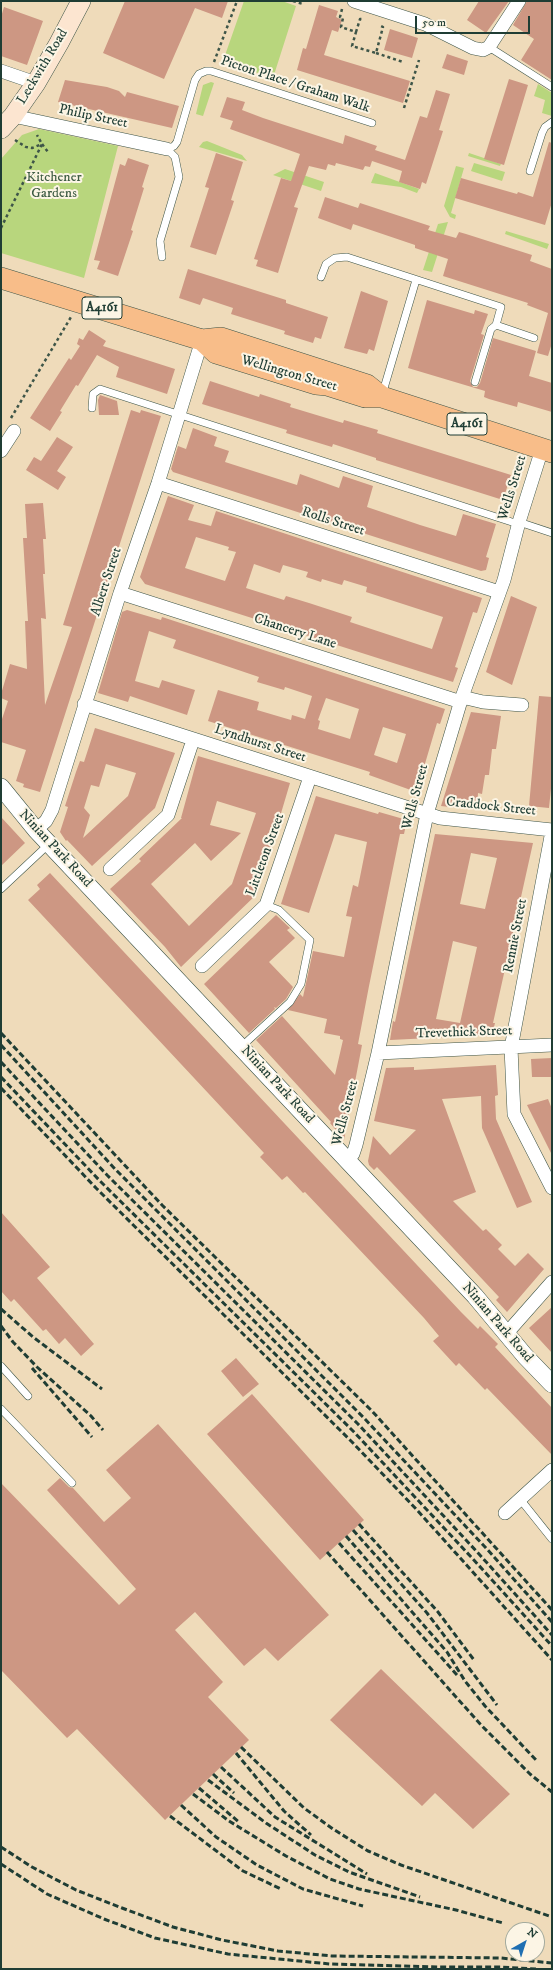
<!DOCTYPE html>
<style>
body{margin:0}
#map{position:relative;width:553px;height:1970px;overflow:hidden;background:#efdbba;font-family:"IM FELL DW Pica",serif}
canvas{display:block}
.frame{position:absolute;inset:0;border:2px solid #1f3d34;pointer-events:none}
.north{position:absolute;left:505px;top:1922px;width:40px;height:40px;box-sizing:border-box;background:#fcf5e5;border:1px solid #a4ab9e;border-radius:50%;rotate:39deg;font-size:11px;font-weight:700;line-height:16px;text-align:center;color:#1f3d34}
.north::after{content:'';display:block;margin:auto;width:14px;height:18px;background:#1f6fb2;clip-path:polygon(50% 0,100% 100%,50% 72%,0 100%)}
.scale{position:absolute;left:415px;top:16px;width:115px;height:18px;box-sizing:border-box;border:2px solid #1f3d34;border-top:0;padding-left:5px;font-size:12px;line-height:14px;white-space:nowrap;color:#1f3d34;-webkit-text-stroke:3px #fcf5e5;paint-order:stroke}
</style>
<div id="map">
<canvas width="553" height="1970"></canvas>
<div class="frame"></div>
<div class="north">N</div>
<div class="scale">50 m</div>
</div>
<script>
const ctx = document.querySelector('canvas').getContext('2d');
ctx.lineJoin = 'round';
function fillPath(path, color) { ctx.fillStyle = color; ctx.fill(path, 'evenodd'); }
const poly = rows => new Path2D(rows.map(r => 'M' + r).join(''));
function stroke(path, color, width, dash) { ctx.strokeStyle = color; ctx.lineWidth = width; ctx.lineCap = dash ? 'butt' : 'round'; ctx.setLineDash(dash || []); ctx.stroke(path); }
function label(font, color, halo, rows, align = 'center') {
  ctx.font = font + ' "IM FELL DW Pica",serif'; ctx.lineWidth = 4; ctx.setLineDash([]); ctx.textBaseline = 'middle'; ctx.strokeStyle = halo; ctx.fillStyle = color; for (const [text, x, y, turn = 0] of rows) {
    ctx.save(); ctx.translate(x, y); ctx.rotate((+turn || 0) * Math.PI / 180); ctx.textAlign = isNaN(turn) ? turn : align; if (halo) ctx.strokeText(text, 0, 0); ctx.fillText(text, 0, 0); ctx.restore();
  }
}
const green = poly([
 [244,1,282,1,296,6,273,78,223,61],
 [211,82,214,83,203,116,196,114,203,85],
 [538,84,552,93,552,116,542,113,545,100,534,96],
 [39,129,118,146,84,278,1,253,1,159,22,135],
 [207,141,242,155,247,161,199,147,203,142],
 [469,153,484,158,501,164,500,166,468,156],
 [474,163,505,172,502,181,471,171],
 [456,166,464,168,451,213,456,215,455,219,450,217,444,206],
 [285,169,324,182,321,191,273,175],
 [375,173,419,189,417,193,401,187,371,183],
 [448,222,432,272,423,270,438,224],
 [506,231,549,244,547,249,505,234]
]);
const building = poly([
 [125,1,228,1,222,18,195,8,164,79,103,53],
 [479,1,509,1,486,33,467,20],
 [527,1,552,1,552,80,521,60,534,39,513,25],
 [319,5,338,11,336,17,342,20,338,32,332,30,324,55,410,81,403,103,297,70,303,48,306,49],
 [4,7,43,21,27,65,1,56,1,17],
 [390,29,418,38,412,58,384,50],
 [447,54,468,61,464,75,442,68],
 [509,79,528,85,504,165,484,159],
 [65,80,107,87,119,91,125,97,127,92,179,106,172,128,58,102],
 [436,90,450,94,439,130,443,131,426,184,422,182,420,189,399,182,402,171,372,161,370,167,365,166,363,170,336,163,335,166,328,164,326,170,309,166,294,207,298,208,278,273,256,266,258,260,254,259,281,178,291,181,300,154,230,129,233,121,220,117,227,97,245,102,242,110,263,118,343,144,345,135,377,146,375,150,405,160,420,116,427,118],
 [549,142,552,143,552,202,545,225,455,198,461,178,517,194,518,192,533,197],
 [216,153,243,162,231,200,234,201,216,255,190,247,209,188,205,187],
 [128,158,149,165,142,187,144,188,131,230,133,231,118,276,97,269,100,261,94,260,120,164,125,166],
 [325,197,358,208,360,203,430,226,428,230,456,238,459,232,466,234,532,255,530,261,552,269,552,343,548,356,537,353,548,313,527,305,528,303,443,276,448,259,415,248,415,245,353,224,351,230,318,218],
 [188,269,286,300,286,303,328,317,321,339,315,337,313,343,284,334,285,331,231,314,233,308,203,298,200,305,179,298],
 [361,291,388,301,374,351,369,349,367,354,344,348],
 [427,300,474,314,475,310,488,314,481,334,484,335,470,381,473,387,477,387,480,383,493,338,536,351,529,376,552,383,552,412,518,402,517,407,489,399,484,397,485,391,408,368],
 [89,330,106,341,103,346,175,369,167,394,116,377,119,367,97,355,78,386,76,385,60,411,62,412,50,431,30,418,69,358,71,360,80,346,77,344,79,338,83,340],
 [210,381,259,397,260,394,291,404,290,407,343,423,344,420,378,430,377,433,511,475,503,500,376,460,376,458,333,444,332,447,286,433,287,430,202,404],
 [100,395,117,401,119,415,99,415,98,400],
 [131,410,140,413,141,410,161,416,40,792,23,787,24,784,16,781,26,750,1,742,1,722,8,701,1,698,1,694,10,664,27,669,25,621,28,621,23,538,27,538,25,504,43,503,46,539,43,539,45,574,43,574,46,619,41,618,45,705,72,627,63,625],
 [193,428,217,437,214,446,229,451,225,462,297,485,300,474,339,488,343,476,373,486,367,507,420,525,456,536,463,514,496,524,486,557,489,558,486,570,481,571,173,472,171,469,178,446,186,449],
 [57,437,73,447,57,471,66,477,58,490,26,470,34,457,41,461],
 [168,496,194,505,188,520,211,526,216,511,482,598,477,613,473,612,455,667,458,668,453,682,145,584,140,577],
 [196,537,229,547,228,550,236,552,225,581,185,568],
 [254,564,280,573,283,565,308,572,306,577,321,582,322,579,342,585,344,580,367,587,366,592,443,617,432,649,350,622,352,617,309,603,286,596,284,600,246,588],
 [511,596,537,607,512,685,486,672],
 [127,610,161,620,162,617,445,709,440,724,437,723,424,767,427,768,419,793,369,775,370,772,208,721,218,690,259,702,257,710,291,720,292,715,305,719,312,696,285,687,284,690,257,682,259,677,173,648,176,640,149,631,135,681,159,688,162,680,195,690,187,715,130,696,128,702,98,693,122,612],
 [326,698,359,709,350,739,318,729,320,721,318,720],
 [383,727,406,734,397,763,374,755],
 [539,696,552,697,552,779,549,808,529,806],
 [471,712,501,716,496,749,492,749,489,775,485,775,482,794,478,793,477,810,441,806],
 [95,728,175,753,155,808,92,866,67,840,66,841,60,832,68,807,65,806,76,772,80,761,84,762],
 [106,764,136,773,128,796,83,838,90,815,84,808,91,785,99,787],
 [198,756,290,783,257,894,181,967,165,947,110,889,141,861,139,859,182,818,181,818],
 [217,801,256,813,232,884,189,926,151,884,195,843,211,861,241,833,210,825],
 [316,796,378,814,379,812,407,820,404,834,400,834,369,986,358,1044,362,1045,344,1140,330,1123,331,1122,256,1040,282,1016,335,1075,343,1040,340,1039,340,1036,324,1033,327,1019,288,1010,300,994,303,997,313,951,344,957,352,917,346,916,353,885,358,887,367,842,335,834,309,913,281,904],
 [1,817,25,843,1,866],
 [435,834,533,843,493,1023,495,1023,492,1035,390,1040,393,1021,395,1022],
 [471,853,497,858,485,909,460,904],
 [453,941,477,947,460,1023,436,1019],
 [50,873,461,1312,478,1329,480,1326,498,1344,495,1347,552,1408,552,1455,487,1388,485,1390,459,1363,456,1366,433,1341,439,1336,424,1318,305,1192,303,1193,287,1176,282,1180,260,1157,264,1153,28,900,40,889,37,885],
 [276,915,290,928,287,930,295,938,269,962,293,987,286,999,276,1008,274,1007,275,1009,249,1033,204,984],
 [552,1058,552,1077,532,1077,531,1059],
 [496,1065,498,1095,495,1096,496,1119,532,1202,517,1208,482,1128,481,1096,442,1099,476,1192,453,1201,483,1231,486,1229,502,1245,498,1249,515,1266,528,1253,544,1269,507,1312,496,1300,499,1297,377,1167,374,1170,369,1165,368,1161,373,1136,390,1155,416,1130,374,1121,386,1068,414,1067,414,1070],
 [548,1099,552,1109,552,1155,527,1105],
 [1,1212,50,1267,37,1278,94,1344,81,1356,65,1338,59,1344,46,1329,43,1331,14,1299,11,1302,1,1291],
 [552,1307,552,1353,529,1328],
 [236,1358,259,1384,243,1397,221,1371],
 [252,1394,364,1520,320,1560,207,1434],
 [158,1424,329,1615,278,1661,265,1648,244,1666,195,1612,175,1630,223,1682,208,1697,249,1740,165,1820,77,1729,67,1738,1,1670,1,1483,119,1605,136,1589,47,1490,60,1478,69,1487,73,1488,104,1522,131,1498,106,1470],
 [381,1669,510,1794,473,1829,435,1793,422,1806,330,1720]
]);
const path = poly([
 [293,1,303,4],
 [342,9,340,17,343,18,341,27,356,32,352,46,376,53,383,27,381,26],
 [356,32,360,19,362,19],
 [376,53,403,62],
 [214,62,237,1],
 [404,108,419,60],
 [15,140,26,147,32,148,42,144,48,152],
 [1,228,42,144,37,135],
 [11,418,71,317]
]);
const service = poly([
 [489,47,552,87],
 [530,171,542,133,545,127,552,122],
 [162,257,160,241,179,177,175,157,167,149,174,146,177,142,195,80,199,74,206,71,211,71,372,123],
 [321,277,326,264,335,258,347,257,501,307,496,325],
 [475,382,491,329,496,325,534,338],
 [382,395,416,280],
 [92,408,93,394,100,389,518,524],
 [519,522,552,533],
 [1,889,49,844],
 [241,1047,290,1002,301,984,310,940,279,910,266,905],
 [1,1366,28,1396],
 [1,1409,72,1483],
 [520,1499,552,1539]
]);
const minor = poly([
 [354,1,425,24,473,48,483,50,489,47,519,1],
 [1,71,36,83],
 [13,116,167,149],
 [1,451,14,431],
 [158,483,499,592],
 [120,593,461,702],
 [462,697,483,702,522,705],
 [84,704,440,818,552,830],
 [36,830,46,821,52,810,120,593,158,483,202,340],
 [552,831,511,1048,514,1114,552,1188],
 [110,869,168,815,193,740],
 [202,966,266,905,310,777],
 [378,1053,552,1045],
 [347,1160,353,1154,356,1145,378,1053,427,814,462,697,504,580,519,522,542,449],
 [507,1333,552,1282],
 [505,1513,552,1470]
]);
const tertiary = poly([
 [1,787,36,830,475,1296,525,1356,552,1384]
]);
const secondary = poly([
 [1,129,13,116,36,83,59,43,81,1]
]);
const primary = poly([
 [1,278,202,340,221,338,367,385,382,397],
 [202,340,216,353,316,384,327,385,365,397,382,397,552,452]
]);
const rail = poly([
 [1,1033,162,1205,372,1411,552,1610],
 [1,1045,115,1169,364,1418,486,1548,552,1622],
 [1,1062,107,1175,358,1424,479,1554,552,1635],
 [1,1077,100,1181,354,1432,473,1559,552,1646],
 [1,1088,96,1188,352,1442,417,1510,552,1660],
 [1,1309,33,1337,102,1389],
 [1,1326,13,1342,37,1367,91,1416,103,1430],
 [32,1368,92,1437],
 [359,1524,438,1612,474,1660],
 [353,1530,427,1613,497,1705],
 [346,1536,447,1652,465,1681,485,1706,536,1760],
 [339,1543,457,1675],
 [327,1552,481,1725,530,1774,552,1792],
 [241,1747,304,1808,333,1829,368,1851,401,1865,552,1917],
 [236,1753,284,1811,311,1835],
 [221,1767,275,1817,367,1874],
 [213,1774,234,1793],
 [208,1780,266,1823,315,1855,349,1872,420,1897],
 [199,1788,240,1823],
 [193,1794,229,1821,286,1856,330,1879,359,1889,456,1910,503,1923],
 [181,1805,216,1837,257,1865,303,1889,363,1906],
 [170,1816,243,1871,281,1889],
 [1,1847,32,1867,76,1890,122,1908,173,1927,222,1940,278,1951,332,1956,501,1958,552,1963],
 [1,1864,47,1894,104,1919,155,1938,228,1954,330,1964,438,1967,501,1967,536,1969]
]);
const shields = [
 [102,308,40],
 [467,424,40]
];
const shieldNames = [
 ["A4161",102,308],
 ["A4161",467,424]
];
const streetNames = [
 ["Leckwith Road",43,67,-59],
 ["Picton Place / Graham Walk",295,85,18],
 ["Philip Street",93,117,12],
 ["Wellington Street",289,374,16],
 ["Wells Street",513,488,-73],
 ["Rolls Street",333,522,18],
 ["Albert Street",107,582,-72],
 ["Chancery Lane",295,632,18],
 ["Lyndhurst Street",260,744,18],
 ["Wells Street",416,797,-75],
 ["Craddock Street",491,807,6],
 ["Ninian Park Road",55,849,47],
 ["Littleton Street",266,855,-70],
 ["Rennie Street",516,936,-79],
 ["Trevethick Street",464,1033,-2],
 ["Ninian Park Road",277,1085,47],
 ["Wells Street",346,1113,-75],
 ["Ninian Park Road",497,1323,49]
];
const parkNames = [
 ["Kitchener",54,178],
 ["Gardens",54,194]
];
fillPath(green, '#b8d67d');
fillPath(building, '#cd9783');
stroke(service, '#3e5548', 8);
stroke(minor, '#3e5548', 14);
stroke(tertiary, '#3e5548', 18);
stroke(secondary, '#3e5548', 20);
stroke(primary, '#3e5548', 22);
stroke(path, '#3e5548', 2.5, [3, 3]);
stroke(service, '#fff', 7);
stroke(minor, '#fff', 13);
stroke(tertiary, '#fff', 17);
stroke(secondary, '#fce5d0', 19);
stroke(primary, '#f8bd89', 21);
stroke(rail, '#1f3d34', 3, [6, 3]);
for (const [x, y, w] of shields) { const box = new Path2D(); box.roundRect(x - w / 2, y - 11, w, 22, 3); ctx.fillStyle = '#fcf5e5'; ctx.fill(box); stroke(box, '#1f3d34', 1); }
label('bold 13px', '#1f3d34', null, shieldNames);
label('14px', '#1f3d34', '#fcf5e5', streetNames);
label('14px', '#3e5c43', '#fcf5e5', parkNames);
</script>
